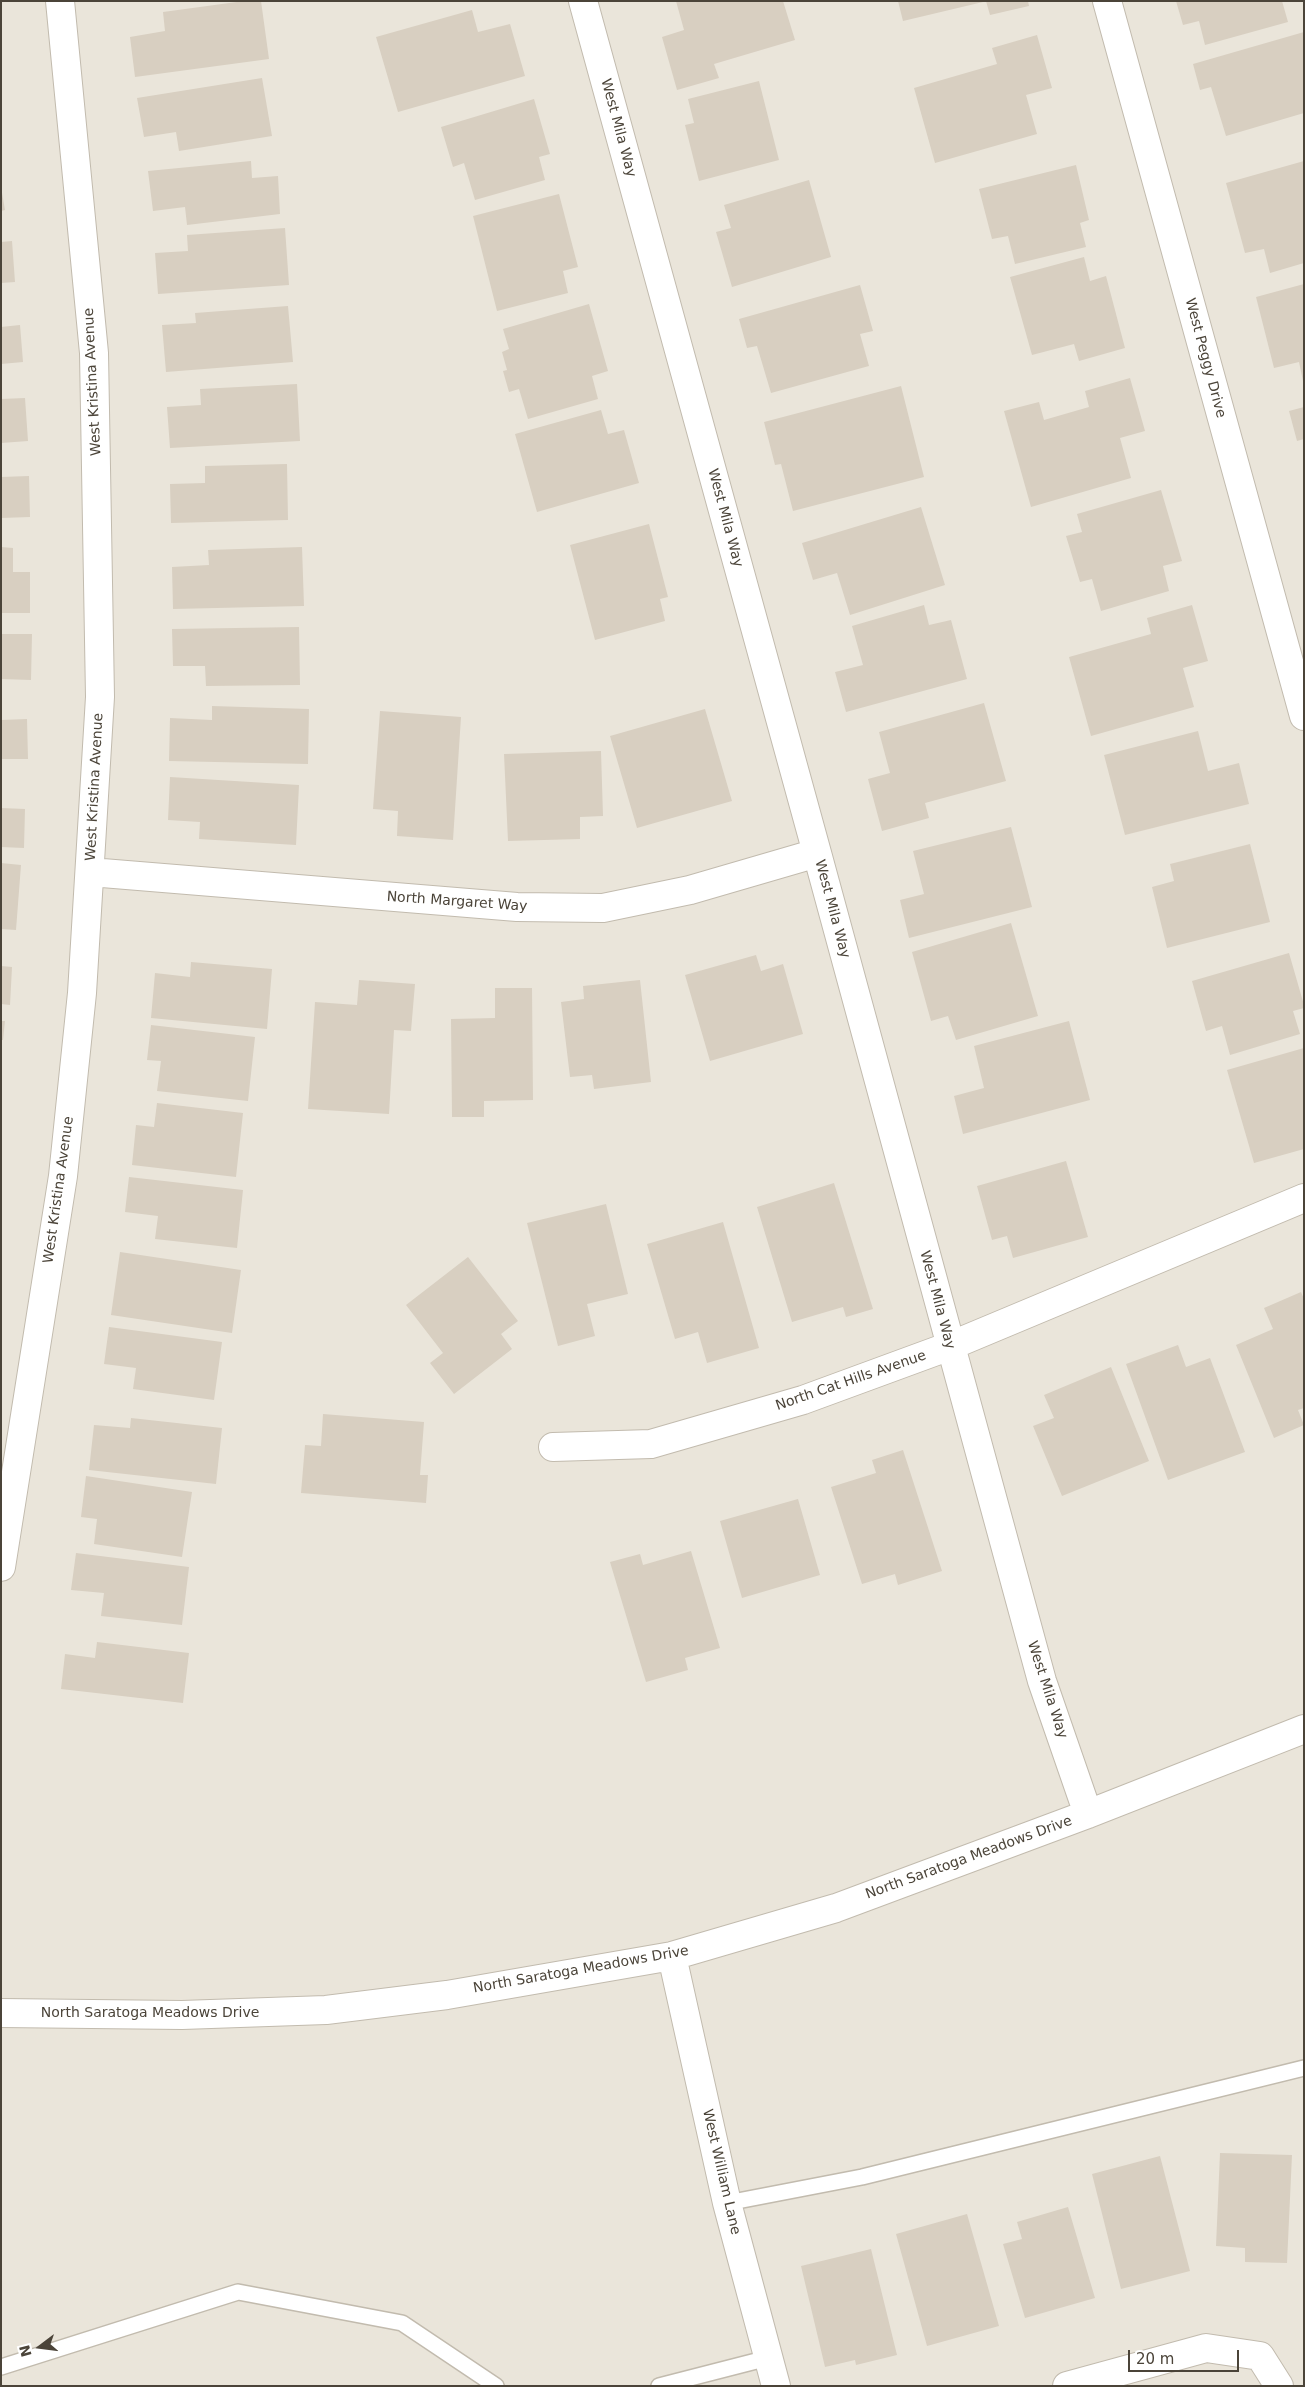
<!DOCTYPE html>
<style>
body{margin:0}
#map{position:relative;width:1305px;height:2387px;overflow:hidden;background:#f6f3ec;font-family:"DejaVu Sans",sans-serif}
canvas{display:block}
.frame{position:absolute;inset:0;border:2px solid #4b4439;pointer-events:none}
.north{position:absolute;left:15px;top:2322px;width:50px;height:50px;-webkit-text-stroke:4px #fff;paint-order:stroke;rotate:255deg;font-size:14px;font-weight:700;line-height:20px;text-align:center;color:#4b4439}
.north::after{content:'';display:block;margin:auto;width:18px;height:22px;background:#4b4439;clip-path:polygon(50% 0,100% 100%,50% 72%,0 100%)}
.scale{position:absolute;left:1128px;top:2350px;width:111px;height:22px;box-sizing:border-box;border:2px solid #4b4439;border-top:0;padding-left:6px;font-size:15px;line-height:18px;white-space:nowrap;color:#4b4439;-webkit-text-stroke:4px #fff;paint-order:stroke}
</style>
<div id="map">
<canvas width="1305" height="2387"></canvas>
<div class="frame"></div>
<div class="north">N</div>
<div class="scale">20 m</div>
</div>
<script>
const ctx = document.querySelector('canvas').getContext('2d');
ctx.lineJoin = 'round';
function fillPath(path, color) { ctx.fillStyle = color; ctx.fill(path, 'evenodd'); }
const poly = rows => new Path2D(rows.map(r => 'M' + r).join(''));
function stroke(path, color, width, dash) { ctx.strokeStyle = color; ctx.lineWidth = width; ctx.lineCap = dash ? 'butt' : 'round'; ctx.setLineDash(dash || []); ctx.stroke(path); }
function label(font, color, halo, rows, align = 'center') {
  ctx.font = font + ' "DejaVu Sans",sans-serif'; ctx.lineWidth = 4.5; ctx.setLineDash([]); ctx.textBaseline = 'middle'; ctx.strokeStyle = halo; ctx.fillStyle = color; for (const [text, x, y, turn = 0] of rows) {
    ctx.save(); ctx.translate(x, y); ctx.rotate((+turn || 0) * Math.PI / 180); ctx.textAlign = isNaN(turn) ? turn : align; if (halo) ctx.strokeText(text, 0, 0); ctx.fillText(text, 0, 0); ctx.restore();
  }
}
const residential = poly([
 [1,1,1304,1,1304,2386,1,2386]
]);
const building = poly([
 [244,1,261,1,269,59,135,77,130,37,165,31,163,12],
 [676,1,783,1,795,40,714,64,719,78,677,90,662,37,684,30],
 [898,1,983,1,983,2,903,21],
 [986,1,1028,1,1029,6,990,15],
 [1176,1,1282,1,1288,22,1205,45,1199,21,1183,25],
 [472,10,478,32,510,24,525,76,398,112,376,37],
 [1304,32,1304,113,1226,136,1211,87,1200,90,1193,64],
 [1037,35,1052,88,1026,95,1037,134,935,163,914,88,997,64,992,48],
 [262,78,272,136,179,151,176,132,144,137,137,98],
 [759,81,779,160,699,181,685,125,694,123,688,99],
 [534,99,550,154,539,157,545,180,475,200,464,163,453,167,441,127],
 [251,161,252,178,278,176,280,214,187,225,185,207,153,211,148,171],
 [1304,161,1304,263,1270,273,1264,249,1245,253,1226,183],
 [1076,165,1089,220,1080,223,1086,247,1015,264,1008,236,992,239,979,189],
 [809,180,831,257,732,287,716,232,731,228,724,205],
 [1,187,5,210,1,211],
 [559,194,578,267,563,271,568,293,497,311,473,216],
 [285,228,289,285,158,294,155,253,188,251,187,235],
 [12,241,15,282,1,283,1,242],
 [1084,257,1090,281,1106,276,1125,348,1079,361,1074,344,1032,355,1010,277],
 [1304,284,1304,381,1303,381,1299,362,1274,368,1256,297],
 [860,285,873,331,860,334,869,366,771,393,757,346,747,348,739,319],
 [589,304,608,371,592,376,598,399,528,419,519,389,509,392,503,371,507,370,502,352,509,349,503,329],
 [288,306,293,362,166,372,162,325,196,323,195,313],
 [20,325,23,362,1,364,1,327],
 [1130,378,1145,431,1120,438,1131,478,1031,507,1004,411,1039,402,1044,420,1089,407,1085,391],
 [297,384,300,441,170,448,167,407,201,405,200,389],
 [901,386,924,477,793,511,781,464,775,465,764,422],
 [25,398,28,441,1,443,1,399],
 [1304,407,1304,439,1297,441,1289,411],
 [601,410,608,434,624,430,639,483,537,512,515,434],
 [287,464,288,520,171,523,170,484,205,483,205,466],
 [29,476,30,517,1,518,1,477],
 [1161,490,1182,561,1163,566,1169,591,1101,611,1092,579,1080,582,1066,536,1082,532,1077,514],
 [921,507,945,585,850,615,837,573,813,580,802,543],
 [649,524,668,597,660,599,665,621,595,640,570,545],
 [1,547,13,548,13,572,30,572,30,613,1,613],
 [302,547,304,606,173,609,172,567,209,565,208,550],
 [924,605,929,625,951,620,967,679,846,712,835,672,863,665,852,626],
 [1192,605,1208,661,1183,668,1194,707,1091,736,1069,657,1151,634,1147,618],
 [299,627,300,685,206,686,205,666,173,666,172,629],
 [1,634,32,634,31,680,1,679],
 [984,703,1006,781,925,803,929,818,882,831,868,779,890,773,879,732],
 [212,706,309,709,308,764,169,761,170,718,212,720],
 [705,709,732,801,637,828,610,736],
 [380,711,461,717,453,840,397,836,398,811,373,809],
 [27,719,28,759,1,759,1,720],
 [1198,731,1208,771,1239,763,1249,804,1125,835,1104,755],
 [601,751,603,816,580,817,580,839,508,841,504,754],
 [170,777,299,785,296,845,199,839,200,822,168,820],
 [1,808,25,809,24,848,1,847],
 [1011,827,1032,907,909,938,900,900,924,894,913,851],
 [1250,844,1270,922,1167,948,1152,887,1174,881,1170,864],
 [1,863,21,865,16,930,1,929],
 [1011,923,1038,1016,956,1040,948,1016,931,1021,912,952],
 [1289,953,1304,1005,1304,1008,1293,1011,1300,1034,1230,1055,1222,1026,1206,1031,1192,981],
 [756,955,761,971,783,964,803,1034,710,1061,685,975],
 [191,962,272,969,267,1029,151,1018,155,973,190,977],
 [1,966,12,967,10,1005,1,1004],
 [359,980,415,984,411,1031,394,1030,389,1114,308,1109,315,1002,357,1005],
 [640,980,651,1082,594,1089,592,1075,570,1077,561,1002,584,999,583,986],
 [495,988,532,988,533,1100,484,1101,484,1117,452,1117,451,1019,495,1018],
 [1,1021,5,1021,3,1040,1,1040],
 [1069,1021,1090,1100,963,1134,954,1096,984,1088,974,1046],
 [151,1025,255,1037,248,1101,157,1091,161,1061,147,1060],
 [1304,1048,1304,1149,1254,1163,1227,1070],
 [157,1103,243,1113,236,1177,132,1165,136,1125,154,1127],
 [1066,1161,1088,1237,1013,1258,1007,1236,992,1240,977,1186],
 [129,1177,243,1190,237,1248,155,1239,158,1216,125,1212],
 [834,1183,873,1309,846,1317,843,1307,792,1322,757,1207],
 [606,1204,628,1294,587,1304,595,1336,558,1346,527,1223],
 [723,1222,759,1348,707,1363,698,1332,675,1339,647,1244],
 [120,1252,241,1270,232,1333,111,1315],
 [468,1257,518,1321,501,1334,512,1349,454,1394,430,1363,443,1353,406,1305],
 [1301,1292,1304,1299,1304,1408,1298,1410,1304,1425,1274,1438,1236,1345,1273,1329,1264,1308],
 [109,1327,222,1342,214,1400,133,1389,136,1368,104,1364],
 [1178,1345,1186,1367,1210,1358,1245,1452,1168,1480,1126,1364],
 [1111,1367,1149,1461,1062,1496,1033,1426,1054,1418,1044,1395],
 [323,1414,424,1422,420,1475,428,1475,426,1503,301,1493,305,1445,321,1446],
 [131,1418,222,1428,216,1484,89,1470,94,1425,130,1428],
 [903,1450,942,1571,898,1585,895,1574,862,1584,831,1487,876,1473,872,1460],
 [86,1476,192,1492,182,1557,94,1544,97,1519,81,1517],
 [798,1499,820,1575,742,1598,720,1521],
 [691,1551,720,1648,685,1658,688,1670,646,1682,610,1562,640,1554,643,1565],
 [76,1553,189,1567,182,1625,101,1616,104,1593,71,1590],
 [97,1642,189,1653,183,1703,61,1689,65,1654,95,1658],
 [1220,2153,1292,2155,1287,2263,1245,2262,1245,2248,1216,2246],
 [1160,2156,1190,2271,1121,2289,1092,2174],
 [1068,2207,1095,2298,1025,2318,1003,2244,1022,2239,1017,2222],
 [967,2214,999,2326,927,2346,896,2234],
 [871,2249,897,2355,856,2365,855,2360,825,2367,801,2266]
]);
const service = poly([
 [727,2203,862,2177,1304,2068],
 [1,2367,238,2292,402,2323,496,2386],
 [659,2386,768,2358]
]);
const minor = poly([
 [583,1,817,853,1042,1681,1088,1814],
 [1107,1,1304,716],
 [90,872,517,907,603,908,690,890,817,853],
 [553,1447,651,1444,803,1400,950,1346,1304,1198],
 [1,1567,63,1176,82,993,100,697,94,353,60,1],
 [672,1956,727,2203,776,2386],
 [1,2013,182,2015,326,2010,447,1995,672,1956,836,1908,1088,1814,1304,1729],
 [1067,2386,1206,2348,1260,2356,1279,2386]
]);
const streetNames = [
 ["West Mila Way",618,128,75],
 ["West Peggy Drive",1205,358,75],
 ["West Kristina Avenue",93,382,-93],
 ["West Mila Way",725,518,75],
 ["West Kristina Avenue",95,787,-87],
 ["North Margaret Way",457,902,4],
 ["West Mila Way",832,909,75],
 ["West Kristina Avenue",59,1190,-82],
 ["West Mila Way",937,1300,75],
 ["North Cat Hills Avenue",851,1381,-19],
 ["West Mila Way",1047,1690,72],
 ["North Saratoga Meadows Drive",969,1858,-20],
 ["North Saratoga Meadows Drive",581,1970,-10],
 ["North Saratoga Meadows Drive",150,2013],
 ["West William Lane",721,2172,77]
];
fillPath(residential, '#eae5da');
fillPath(building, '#d8cfc1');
stroke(service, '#c2bbae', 18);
stroke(minor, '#c2bbae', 30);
stroke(service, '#fff', 15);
stroke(minor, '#fff', 28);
label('14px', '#4b4439', '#fff', streetNames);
</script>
